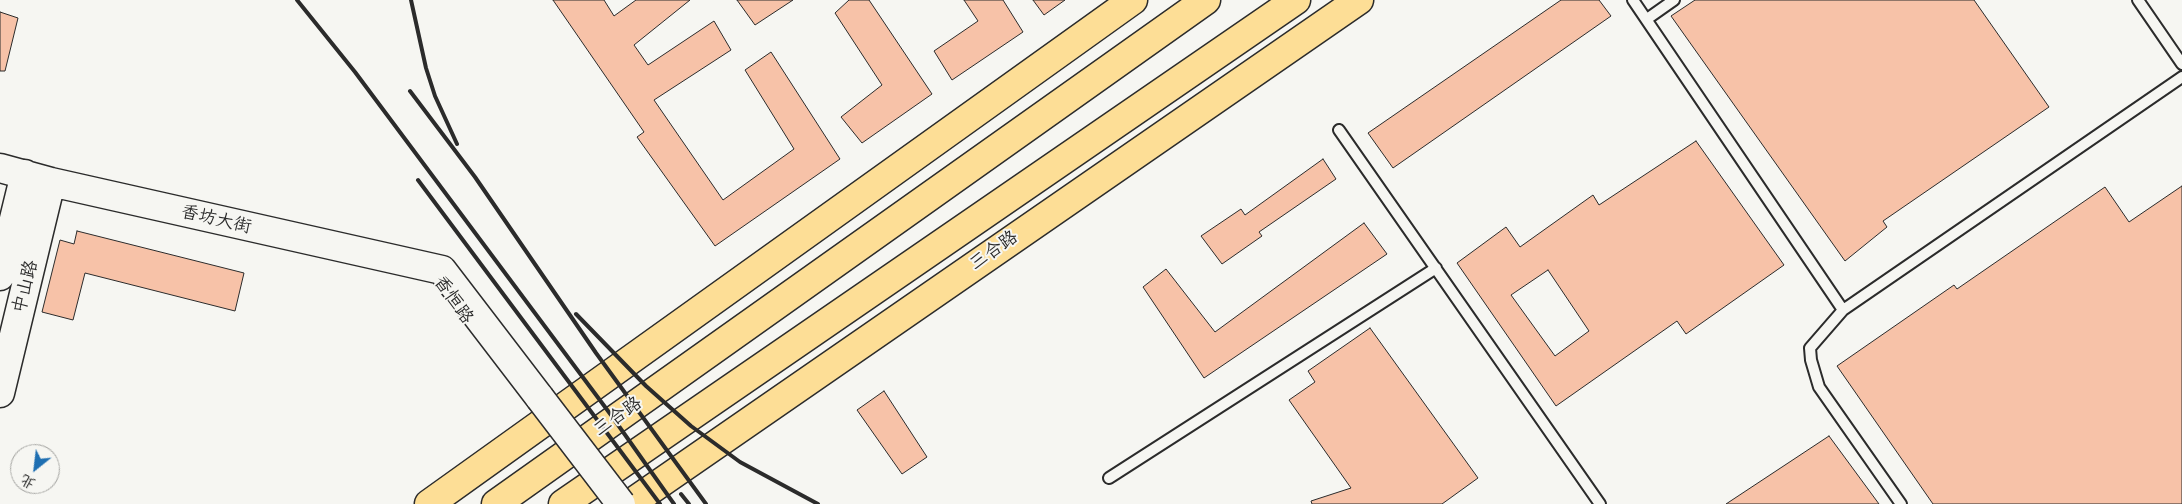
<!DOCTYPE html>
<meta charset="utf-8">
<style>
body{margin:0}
#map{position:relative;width:2182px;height:504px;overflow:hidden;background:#f6f6f2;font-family:Pangolin,"LXGW WenKai TC",sans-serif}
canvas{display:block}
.north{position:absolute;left:10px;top:444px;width:50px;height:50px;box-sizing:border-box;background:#f6f6f2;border:1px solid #a5a5a2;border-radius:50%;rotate:209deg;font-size:14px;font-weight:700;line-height:20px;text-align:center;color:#2b2b2b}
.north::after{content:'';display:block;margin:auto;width:18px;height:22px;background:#1f6fb2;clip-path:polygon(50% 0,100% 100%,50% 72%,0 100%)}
</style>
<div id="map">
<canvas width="2182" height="504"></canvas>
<div class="north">北</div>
</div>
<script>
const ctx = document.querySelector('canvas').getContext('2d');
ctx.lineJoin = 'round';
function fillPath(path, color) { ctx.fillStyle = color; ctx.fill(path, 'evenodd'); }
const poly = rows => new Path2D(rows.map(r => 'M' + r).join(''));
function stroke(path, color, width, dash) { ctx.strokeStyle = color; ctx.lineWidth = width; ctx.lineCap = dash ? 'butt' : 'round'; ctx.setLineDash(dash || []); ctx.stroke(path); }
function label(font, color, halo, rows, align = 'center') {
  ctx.font = font + ' Pangolin,"LXGW WenKai TC",sans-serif'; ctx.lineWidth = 4; ctx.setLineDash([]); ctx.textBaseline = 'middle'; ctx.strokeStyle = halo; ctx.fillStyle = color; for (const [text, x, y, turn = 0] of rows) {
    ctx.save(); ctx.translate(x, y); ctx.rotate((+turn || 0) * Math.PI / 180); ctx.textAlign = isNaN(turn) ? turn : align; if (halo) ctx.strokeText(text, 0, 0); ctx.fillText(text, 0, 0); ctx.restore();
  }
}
const building = poly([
 [553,0,604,0,614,16,636,0,690,0,634,45,648,65,714,21,731,50,654,100,723,200,794,149,745,70,771,52,840,159,715,246,637,137,644,132,553,0],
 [737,0,793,0,755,25,737,0],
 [849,0,869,0,932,94,862,143,841,117,882,85,835,13,849,0],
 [964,0,1003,0,1023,32,952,80,934,51,978,21,964,0],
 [1033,0,1065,0,1044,15,1033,0],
 [1561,0,1599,0,1611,16,1393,168,1368,133,1561,0],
 [1695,0,1974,0,2049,107,1883,221,1887,227,1845,261,1671,16,1695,0],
 [0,12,18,18,5,71,0,71,0,12],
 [1696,141,1784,265,1686,334,1677,321,1556,406,1457,263,1506,227,1520,247,1593,195,1599,205,1696,141],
 [1548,270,1589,331,1555,356,1511,295,1548,270],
 [1323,159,1336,179,1259,232,1262,236,1222,264,1201,236,1241,209,1245,215,1323,159],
 [2182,186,2182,504,1933,504,1837,366,1954,285,1957,289,2105,187,2129,222,2182,186],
 [1364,223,1387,254,1204,378,1143,287,1166,269,1215,332,1364,223],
 [77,231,244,273,235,311,85,273,73,320,42,312,60,240,74,244,77,231],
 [1370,328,1478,478,1442,504,1312,504,1311,501,1351,488,1289,400,1315,382,1308,371,1370,328],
 [884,391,927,457,902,474,857,410,884,391],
 [1829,436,1879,504,1726,504,1829,436]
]);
const service = poly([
 [1633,0,1843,310],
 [2138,0,2182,64],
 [1647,19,1674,0],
 [1339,130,1600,504],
 [1109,478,1436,268],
 [1901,504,1819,387,1811,360,1810,348,1843,310,2182,77]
]);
const secondary = poly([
 [0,168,51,182,442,270,540,398],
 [0,276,25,174],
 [0,393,51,182]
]);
const trunk = poly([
 [429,504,1133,0],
 [496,504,1206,0],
 [563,504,1296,0],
 [630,504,1359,0]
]);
const rail = poly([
 [297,0,355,72,611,415,674,504],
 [411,0,426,68,435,96,457,144],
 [410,91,475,177,596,353,706,504],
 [418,180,660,504],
 [576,314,646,386,691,426,740,462,818,504],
 [681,494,689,504]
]);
const secondaryBridge = poly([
 [540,398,621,504]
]);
const streetNames = [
 ["香坊大街",216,220,13],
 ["三合路",994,251,-35],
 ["中山路",26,287,-76],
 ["香恒路",453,300,55],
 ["三合路",618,417,-35]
];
fillPath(building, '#f7c2a8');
stroke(building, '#2b2b2b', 1);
stroke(service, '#2b2b2b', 14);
stroke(secondary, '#2b2b2b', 31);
stroke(trunk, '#2b2b2b', 31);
stroke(service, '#f6f6f2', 10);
stroke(secondary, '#f6f6f2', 28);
stroke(trunk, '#fdde96', 28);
stroke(rail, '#2b2b2b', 4);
stroke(secondaryBridge, '#2b2b2b', 31, []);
stroke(secondaryBridge, '#f6f6f2', 28);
label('18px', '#2b2b2b', '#f6f6f2', streetNames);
</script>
